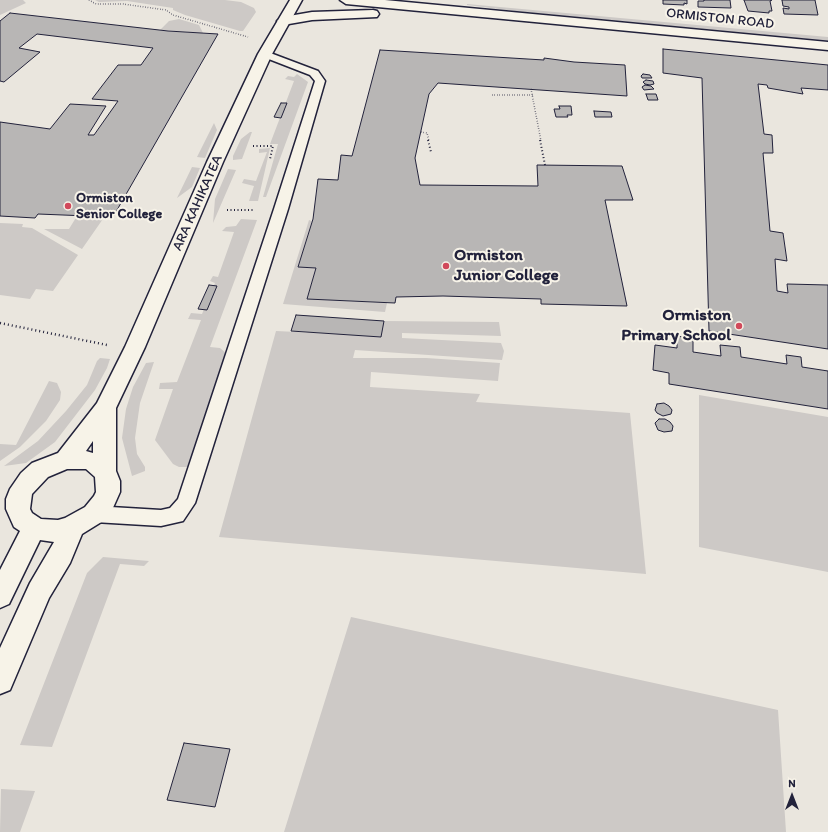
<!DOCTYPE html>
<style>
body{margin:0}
#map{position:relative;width:828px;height:832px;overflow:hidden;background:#eae6de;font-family:Itim,sans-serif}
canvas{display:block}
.north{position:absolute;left:772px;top:776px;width:40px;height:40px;-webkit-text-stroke:3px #f7f3e8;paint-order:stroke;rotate:0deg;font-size:11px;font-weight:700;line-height:16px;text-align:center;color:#22223b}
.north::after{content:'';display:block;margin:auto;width:14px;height:18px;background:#22223b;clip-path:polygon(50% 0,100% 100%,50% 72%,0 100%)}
</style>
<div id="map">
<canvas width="828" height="832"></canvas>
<div class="north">N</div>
</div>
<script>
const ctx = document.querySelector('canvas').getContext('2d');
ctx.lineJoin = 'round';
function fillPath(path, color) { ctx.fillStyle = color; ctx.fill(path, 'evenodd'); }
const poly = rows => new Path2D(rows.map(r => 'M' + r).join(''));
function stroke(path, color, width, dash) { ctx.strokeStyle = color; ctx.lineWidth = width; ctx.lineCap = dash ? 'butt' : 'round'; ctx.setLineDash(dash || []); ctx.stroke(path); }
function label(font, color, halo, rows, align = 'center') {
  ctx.font = font + ' Itim,sans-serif'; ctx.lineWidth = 4; ctx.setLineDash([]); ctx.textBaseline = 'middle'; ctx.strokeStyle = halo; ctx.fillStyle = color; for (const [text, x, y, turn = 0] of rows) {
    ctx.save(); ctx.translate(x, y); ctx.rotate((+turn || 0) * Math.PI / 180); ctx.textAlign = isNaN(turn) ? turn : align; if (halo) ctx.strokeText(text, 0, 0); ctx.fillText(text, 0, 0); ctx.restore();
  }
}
const green = poly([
 [0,0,23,0,26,3,0,15],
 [95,0,225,0,241,2,254,8,256,12,243,31,240,31,185,15,173,10,173,8,127,1,99,2],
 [467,4,828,37,828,41,515,11,467,5],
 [179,19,199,25,203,33,160,30,169,21],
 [297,74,308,82,266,197,263,197,278,144,270,144,294,81,285,79,288,76,294,77],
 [214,123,217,130,205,158,197,157],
 [250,132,252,132,242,159,233,160,233,156,241,139],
 [270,148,258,201,249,201,254,186,242,183,244,179,256,181,267,152,259,153,259,149],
 [192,167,200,168,192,187,177,198],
 [228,169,236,170,213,223,215,199],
 [77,216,105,216,82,249,44,229,69,229],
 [241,219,257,220,210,347,220,348,227,354,190,467,179,467,173,464,155,440,173,389,159,389,160,383,177,382,201,320,188,319,191,313,202,314,215,283,210,281,213,276,218,277,234,232,222,231,226,227,236,226],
 [309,220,312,221,298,267,316,268,307,299,387,303,385,312,283,304],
 [0,223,23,224,22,227,32,228,78,255,53,291,36,289,30,299,0,295],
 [384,321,499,322,501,336,402,333,402,338,501,343,504,351,502,360,355,350,353,358,426,358,500,363,498,381,371,372,370,387,480,394,476,402,630,413,646,574,219,537,276,331,381,336],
 [100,358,110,359,107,368,95,390,55,442,26,463,4,466,38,441,66,411,87,385,97,361],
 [154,362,140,403,135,438,137,454,145,467,145,471,132,476,122,438,126,409,133,387,146,363],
 [49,381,57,383,61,392,60,400,46,421,20,447,0,461,0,444,16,445],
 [699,395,828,417,828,572,699,547],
 [103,557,149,561,144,566,120,564,52,747,20,745,87,573],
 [351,617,778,710,786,832,284,832],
 [1,789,35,791,20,832,0,832]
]);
const building = poly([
 [663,0,687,0,687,4,684,3,684,5,663,4,663,0],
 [704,0,730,0,731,8,698,7,698,1,704,1,704,0],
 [744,0,772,0,770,1,772,11,769,11,769,13,748,11,744,0],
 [782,0,815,0,818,15,784,14,783,8,789,9,789,7,783,6,782,0],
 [10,13,168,31,218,34,113,217,38,214,35,218,0,216,0,122,50,129,70,104,106,106,88,135,94,135,118,101,92,99,118,65,141,65,153,48,37,34,19,48,40,52,4,82,0,81,0,21,10,13],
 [663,49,828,65,828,90,801,88,803,94,768,88,767,85,758,84,764,134,772,135,773,153,763,153,770,231,783,233,787,261,775,259,777,291,788,293,787,284,828,285,828,349,709,331,702,78,663,73,663,49],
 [380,50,544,60,544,58,574,62,625,65,627,96,438,83,429,94,415,158,420,185,538,186,537,165,622,166,633,200,605,200,627,306,541,304,541,299,443,296,396,297,395,303,307,299,316,268,298,267,313,219,318,179,338,180,341,155,352,156,380,50],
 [643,74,650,75,652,78,642,78,641,76,643,74],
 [646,80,653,81,654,84,650,85,645,84,643,82,646,80],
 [645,85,651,86,654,89,644,90,642,87,645,85],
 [646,94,656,94,658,100,648,100,646,94],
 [281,103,287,103,281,118,274,117,281,103],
 [559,106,571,106,572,115,567,115,568,117,556,117,554,109,560,109,559,106],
 [594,111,611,112,612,117,595,117,594,111],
 [209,285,217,286,207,310,198,309,209,285],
 [296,315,384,321,381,337,291,331,296,315],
 [677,336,693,339,693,352,721,356,720,345,740,347,741,357,787,364,786,355,801,357,802,367,828,371,828,409,669,384,669,373,653,370,655,345,677,348,677,336],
 [657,404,664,403,669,406,672,410,671,414,663,416,657,413,655,410,657,404],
 [659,419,665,419,670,422,673,426,672,431,664,432,658,430,655,423,659,419],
 [184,743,230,749,215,807,167,800,184,743]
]);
const pathFar2 = poly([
 [89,0,96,4,123,4,166,10,173,15,248,37],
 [531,89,541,141],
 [492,95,533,95],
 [421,132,427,133,429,141]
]);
const pathFar1 = poly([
 [428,140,431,152],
 [540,140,545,165],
 [253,146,273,146,270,159],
 [227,210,255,210]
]);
const path = poly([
 [0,323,107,345]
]);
const service = poly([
 [265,51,318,71,325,81,288,209,195,503,183,521,161,526,94,522,87,520,85,514,87,508,94,506,161,510,170,508,178,499,274,209,315,81,310,75,261,56,260,54,265,51]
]);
const minor = poly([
 [290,0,302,0,272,54,223,162,145,347,116,408,116,471,120,481,120,492,112,510,103,521,82,534,70,563,49,598,10,690,0,694,0,648,30,583,54,542,40,540,9,604,0,608,0,570,20,531,14,527,6,509,6,499,10,489,21,473,32,463,58,453,97,403,125,347,207,162,258,54,290,0],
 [93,441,93,453,86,451,93,441],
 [67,469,86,469,95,477,96,492,94,496,85,507,65,518,58,520,41,519,32,513,30,509,32,494,48,477,67,469]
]);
const secondary = poly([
 [340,0,385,0,828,42,828,50,346,4,340,0],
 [373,10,377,11,379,14,377,17,312,20,283,25,277,21,283,17,312,12,373,10]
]);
const markers = [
 [68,206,4,"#d1495b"],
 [446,266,4,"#d1495b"],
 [739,326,4,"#d1495b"]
];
const farStreetnames = [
 ["ORMISTON ROAD",720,19,6],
 ["ARA KAHIKATEA",198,203,-66]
];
const farPoinames = [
 ["Ormiston",76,198],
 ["Senior College",76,214]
];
const poiNames = [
 ["Ormiston",454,256],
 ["Junior College",454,276],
 ["Ormiston",731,316,"right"],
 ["Primary School",731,336,"right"]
];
fillPath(green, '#cdc9c6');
fillPath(building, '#b8b6b5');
stroke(building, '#22223b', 1);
stroke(service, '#22223b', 3);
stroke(minor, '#22223b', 3);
stroke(secondary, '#22223b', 3);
stroke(pathFar2, '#22223b', 1.5, [0.5, 2]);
stroke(pathFar1, '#22223b', 2, [1, 2.5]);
stroke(path, '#22223b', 2.5, [1, 3]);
fillPath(service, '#f7f3e8');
fillPath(minor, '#f7f3e8');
fillPath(secondary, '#f7f3e8');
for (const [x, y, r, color] of markers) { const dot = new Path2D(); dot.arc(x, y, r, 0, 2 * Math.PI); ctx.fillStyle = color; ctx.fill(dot); stroke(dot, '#f7f3e8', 1.5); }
label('14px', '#22223b', '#f7f3e8', farStreetnames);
label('bold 14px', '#22223b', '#f7f3e8', farPoinames, 'left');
label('bold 17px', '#22223b', '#f7f3e8', poiNames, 'left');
</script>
